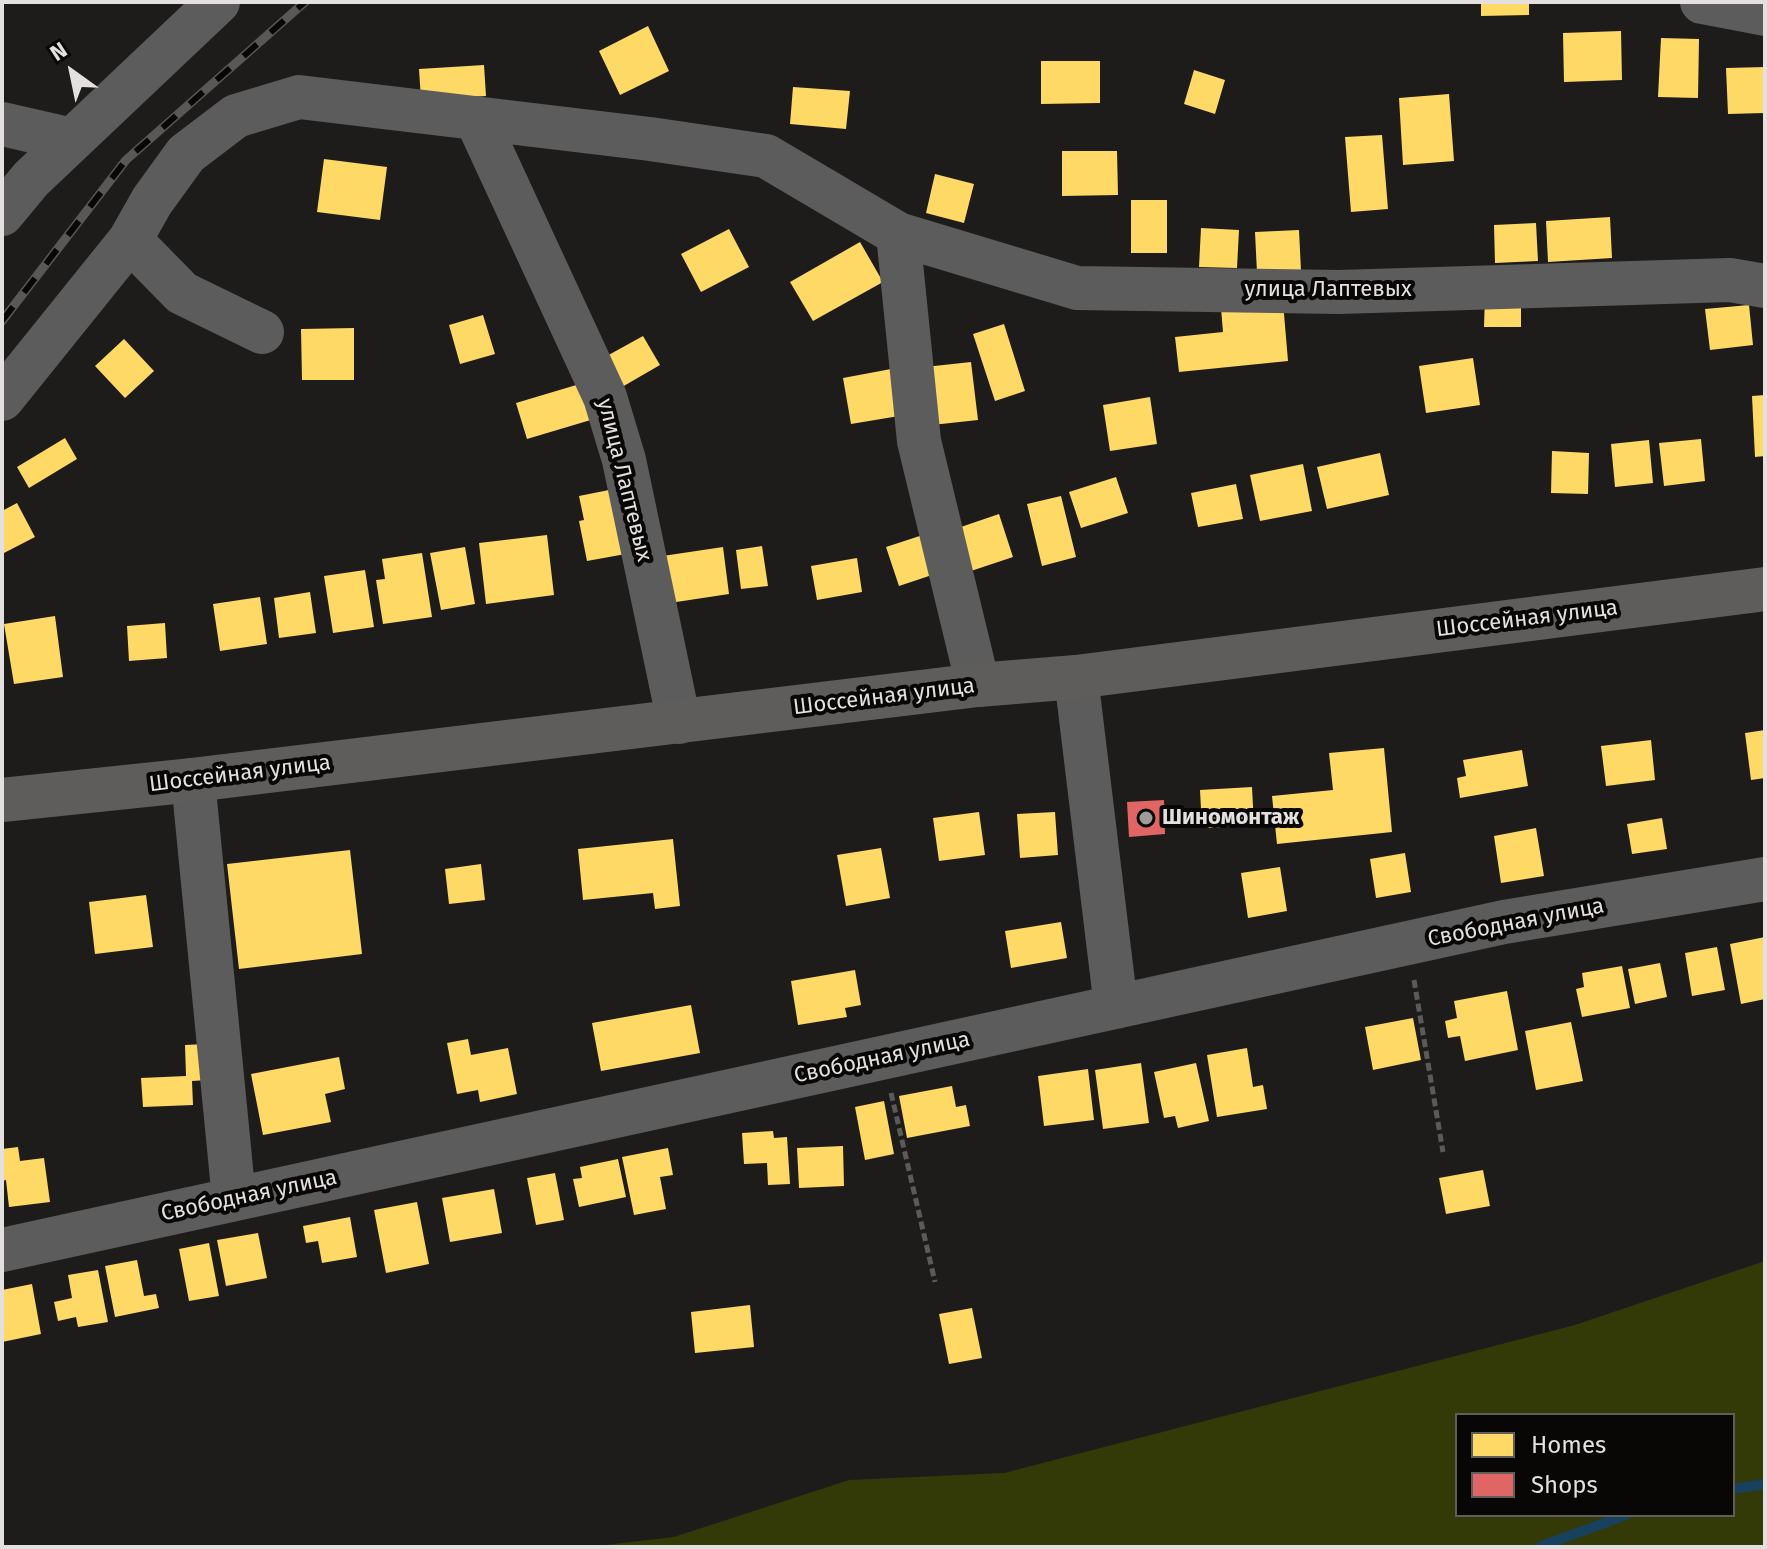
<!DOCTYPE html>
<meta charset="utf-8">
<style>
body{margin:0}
#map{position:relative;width:1767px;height:1549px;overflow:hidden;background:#1e1c1b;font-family:"Fira Sans",sans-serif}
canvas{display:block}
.frame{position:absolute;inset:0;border:4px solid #e3e0df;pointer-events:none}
.legend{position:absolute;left:1455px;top:1413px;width:280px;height:104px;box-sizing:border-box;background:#080706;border:2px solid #605e5d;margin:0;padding:10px 14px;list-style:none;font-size:24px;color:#e3e0df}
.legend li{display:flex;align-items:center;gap:16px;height:40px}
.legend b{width:40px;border:2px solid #605e5d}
.north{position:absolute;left:32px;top:32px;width:80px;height:80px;-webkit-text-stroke:6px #080706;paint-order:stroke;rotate:327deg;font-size:22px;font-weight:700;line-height:32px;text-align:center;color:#e3e0df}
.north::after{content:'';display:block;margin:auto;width:28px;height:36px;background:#e3e0df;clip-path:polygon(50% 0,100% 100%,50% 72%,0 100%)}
</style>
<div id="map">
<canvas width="1767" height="1549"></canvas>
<div class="frame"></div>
<ul class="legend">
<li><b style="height:22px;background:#ffd966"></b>Homes</li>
<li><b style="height:22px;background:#e06666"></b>Shops</li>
</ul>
<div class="north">N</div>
</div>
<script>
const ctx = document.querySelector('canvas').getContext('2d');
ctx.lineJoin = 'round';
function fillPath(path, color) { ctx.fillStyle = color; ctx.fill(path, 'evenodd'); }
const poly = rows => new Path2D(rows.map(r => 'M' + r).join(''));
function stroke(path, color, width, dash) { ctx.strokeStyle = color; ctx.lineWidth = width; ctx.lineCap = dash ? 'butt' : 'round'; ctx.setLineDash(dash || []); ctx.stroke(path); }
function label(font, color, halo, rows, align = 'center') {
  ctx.font = font + ' "Fira Sans",sans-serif'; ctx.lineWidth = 8; ctx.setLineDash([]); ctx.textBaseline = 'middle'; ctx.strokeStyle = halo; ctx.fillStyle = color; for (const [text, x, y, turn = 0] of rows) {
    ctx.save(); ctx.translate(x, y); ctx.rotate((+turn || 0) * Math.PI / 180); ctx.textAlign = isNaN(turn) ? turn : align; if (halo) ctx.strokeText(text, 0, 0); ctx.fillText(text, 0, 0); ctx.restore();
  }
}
const green = poly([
 [1765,1261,1765,1547,588,1547,674,1537,849,1480,1004,1473,1575,1325],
 [1457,1415,1733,1415,1733,1515,1457,1515]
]);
const homes = poly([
 [1481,2,1529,2,1529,15,1481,16],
 [648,26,669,71,620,95,599,51],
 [1621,31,1622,80,1564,82,1563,33],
 [1661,38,1699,39,1698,98,1658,97],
 [1041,61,1100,61,1100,103,1041,104],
 [484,65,486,96,421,100,419,69],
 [1765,67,1765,113,1728,114,1726,68],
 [1194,70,1225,80,1215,114,1184,104],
 [793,87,850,91,846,129,790,124],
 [1449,94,1454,161,1403,165,1399,98],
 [1382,135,1388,209,1351,212,1345,137],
 [1062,151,1117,151,1118,195,1062,196],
 [324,159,387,167,380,220,317,212],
 [935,174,974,184,964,223,926,213],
 [1131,200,1167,200,1167,253,1131,253],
 [1610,217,1612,258,1548,262,1546,221],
 [1536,223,1538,261,1495,263,1494,225],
 [1201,228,1239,230,1237,268,1199,267],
 [729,229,749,267,701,292,681,254],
 [1299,230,1301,271,1257,273,1255,232],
 [860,242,883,282,813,321,790,282],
 [1521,294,1521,327,1484,327,1485,296],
 [1283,302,1288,361,1179,372,1175,337,1223,332,1221,308],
 [1749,305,1753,345,1710,350,1705,309],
 [483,315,495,354,460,364,449,325],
 [1004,324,1025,391,995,401,973,334],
 [354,328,354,380,302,380,301,329],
 [643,336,660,365,622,387,605,357],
 [124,339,154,371,125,398,95,366],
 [1473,358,1480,405,1426,413,1419,366],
 [971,362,978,420,932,425,925,367],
 [891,369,899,416,851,424,843,378],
 [583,383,594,419,527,439,516,403],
 [1765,395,1765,456,1755,457,1752,396],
 [1150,397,1157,444,1110,451,1103,405],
 [65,438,77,459,29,488,17,467],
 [1701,439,1705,481,1664,486,1659,443],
 [1649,440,1653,483,1615,487,1611,444],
 [1552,451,1589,453,1588,494,1551,493],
 [1380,453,1389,495,1327,509,1317,467],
 [1303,464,1312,511,1260,521,1250,475],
 [1116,477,1128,513,1081,528,1069,492],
 [1236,484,1243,519,1198,527,1191,493],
 [619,488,631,553,587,561,579,521,584,520,579,496],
 [1061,496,1076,557,1042,566,1027,504],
 [17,503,35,537,2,554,2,511],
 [999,514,1013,557,971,571,958,528],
 [932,532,944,571,899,586,886,547],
 [547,535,554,595,486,604,479,543],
 [762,546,768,586,741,589,736,550],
 [465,547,475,604,441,610,430,553],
 [723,547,729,594,663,604,656,557],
 [422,553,432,617,383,624,376,580,385,579,382,559],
 [857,558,862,592,817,600,811,566],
 [365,570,374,627,333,633,324,576],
 [310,592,316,633,279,638,274,598],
 [260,597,267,644,220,651,213,604],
 [55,616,63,677,14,684,4,624],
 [165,623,167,658,129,661,127,626],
 [1765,730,1765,778,1751,780,1745,733],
 [1651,740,1655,780,1606,786,1601,746],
 [1384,748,1392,832,1277,844,1272,796,1333,790,1329,753],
 [1522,750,1528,786,1460,798,1457,778,1466,776,1463,760],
 [1252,787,1254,826,1202,828,1200,790],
 [979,812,985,855,939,861,933,818],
 [1055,812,1058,855,1020,858,1017,814],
 [1662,818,1667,849,1632,854,1627,824],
 [1536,828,1544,876,1501,883,1494,836],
 [673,839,680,906,655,909,653,893,583,900,578,849],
 [881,848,890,898,846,906,837,855],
 [350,850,362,954,239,969,227,864],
 [1405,853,1411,892,1376,898,1370,859],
 [481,864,485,900,449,904,445,869],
 [1280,867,1287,911,1248,918,1241,873],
 [146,895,153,947,95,954,89,902],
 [1061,922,1067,958,1011,968,1005,931],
 [1765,937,1765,999,1741,1004,1730,944],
 [1717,947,1725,990,1692,996,1685,953],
 [1660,963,1667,997,1635,1004,1628,969],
 [1622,966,1630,1008,1582,1017,1576,989,1584,987,1582,973],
 [855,970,861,1005,845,1008,847,1017,798,1025,791,981],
 [1507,991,1518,1050,1465,1061,1460,1036,1448,1038,1445,1021,1457,1018,1454,1001],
 [691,1005,700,1053,601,1071,592,1023],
 [1413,1018,1421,1060,1373,1070,1365,1027],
 [1571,1022,1583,1081,1536,1090,1525,1031],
 [468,1039,471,1055,508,1048,517,1094,480,1102,478,1090,457,1094,447,1043],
 [205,1044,207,1080,192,1081,193,1105,143,1107,141,1078,186,1076,185,1045],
 [1247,1048,1253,1087,1263,1085,1267,1109,1217,1117,1207,1055],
 [339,1057,345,1089,325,1094,331,1122,263,1135,251,1074],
 [1141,1063,1149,1123,1103,1129,1095,1070],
 [1196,1063,1209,1121,1178,1128,1175,1116,1164,1118,1154,1072],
 [1088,1069,1094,1120,1044,1126,1038,1076],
 [952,1086,956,1107,966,1105,970,1126,907,1138,899,1096],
 [884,1101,894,1154,865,1160,855,1107],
 [773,1131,774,1138,787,1137,790,1184,768,1185,767,1163,744,1164,742,1133],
 [843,1146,844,1186,799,1188,797,1148],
 [18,1147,20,1161,44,1158,50,1202,9,1207,6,1180,2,1181,2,1149],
 [668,1148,673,1175,660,1177,666,1209,634,1215,622,1157],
 [618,1159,626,1197,579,1207,573,1179,582,1178,580,1167],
 [1483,1170,1490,1206,1446,1214,1439,1178],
 [555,1173,564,1220,536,1225,527,1178],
 [494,1189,502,1233,450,1242,442,1198],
 [417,1202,429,1264,386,1273,374,1210],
 [350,1217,357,1257,322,1263,318,1241,306,1243,303,1226],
 [258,1233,267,1278,226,1286,217,1240],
 [209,1243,219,1296,189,1301,179,1249],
 [137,1260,144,1296,156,1294,159,1308,115,1317,105,1266],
 [98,1270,108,1322,78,1327,76,1317,58,1321,54,1302,72,1298,68,1275],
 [32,1284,41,1334,2,1342,2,1290],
 [750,1305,754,1347,695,1353,691,1312],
 [972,1308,982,1358,949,1364,939,1314]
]);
const shops = poly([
 [1164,800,1165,834,1129,837,1127,802]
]);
const stream = poly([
 [1733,1489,1765,1484],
 [1539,1547,1626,1515]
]);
const path = poly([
 [1414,980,1443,1152],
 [891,1093,935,1282]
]);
const minor = poly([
 [1702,2,1765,14],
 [476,118,605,397,624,460,679,722],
 [2,124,72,140],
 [2,214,31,179,218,2],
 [898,234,919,441,978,685],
 [130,240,182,293,262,332],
 [2,399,130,240,152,201,186,154,236,116,299,97,650,139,766,156,898,234,1077,288,1339,292,1730,280,1765,286],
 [1076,677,1116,1007],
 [193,780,234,1199],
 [2,1250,1504,922,1765,879]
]);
const major = poly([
 [2,800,193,780,978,685,1076,677,1765,589]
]);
const rail = poly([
 [2,321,126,160,305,2]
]);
const markers = [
 [1146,818,8,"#9e9b9a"]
];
const streetNames = [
 ["улица Лаптевых",1328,290],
 ["улица Лаптевых",624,480,76],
 ["Шоссейная улица",1527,619,-7],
 ["Шоссейная улица",884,697,-7],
 ["Шоссейная улица",240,774,-7],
 ["Свободная улица",1516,923,-11],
 ["Свободная улица",882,1058,-12],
 ["Свободная улица",249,1196,-12]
];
const poiNames = [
 ["Шиномонтаж",1162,818]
];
fillPath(green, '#333a08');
fillPath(homes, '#ffd966');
fillPath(shops, '#e06666');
stroke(stream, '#18415d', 10);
stroke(path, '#5b5a5a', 5, [8, 4]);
stroke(minor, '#5d5c5c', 44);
stroke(major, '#5f5d5c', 44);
stroke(rail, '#5a5857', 9);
stroke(rail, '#080706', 6, [18]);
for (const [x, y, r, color] of markers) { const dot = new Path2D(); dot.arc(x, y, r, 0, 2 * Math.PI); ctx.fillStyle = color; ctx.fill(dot); stroke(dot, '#080706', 3); }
label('22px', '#e3e0df', '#080706', streetNames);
label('bold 22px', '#e3e0df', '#080706', poiNames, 'left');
</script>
